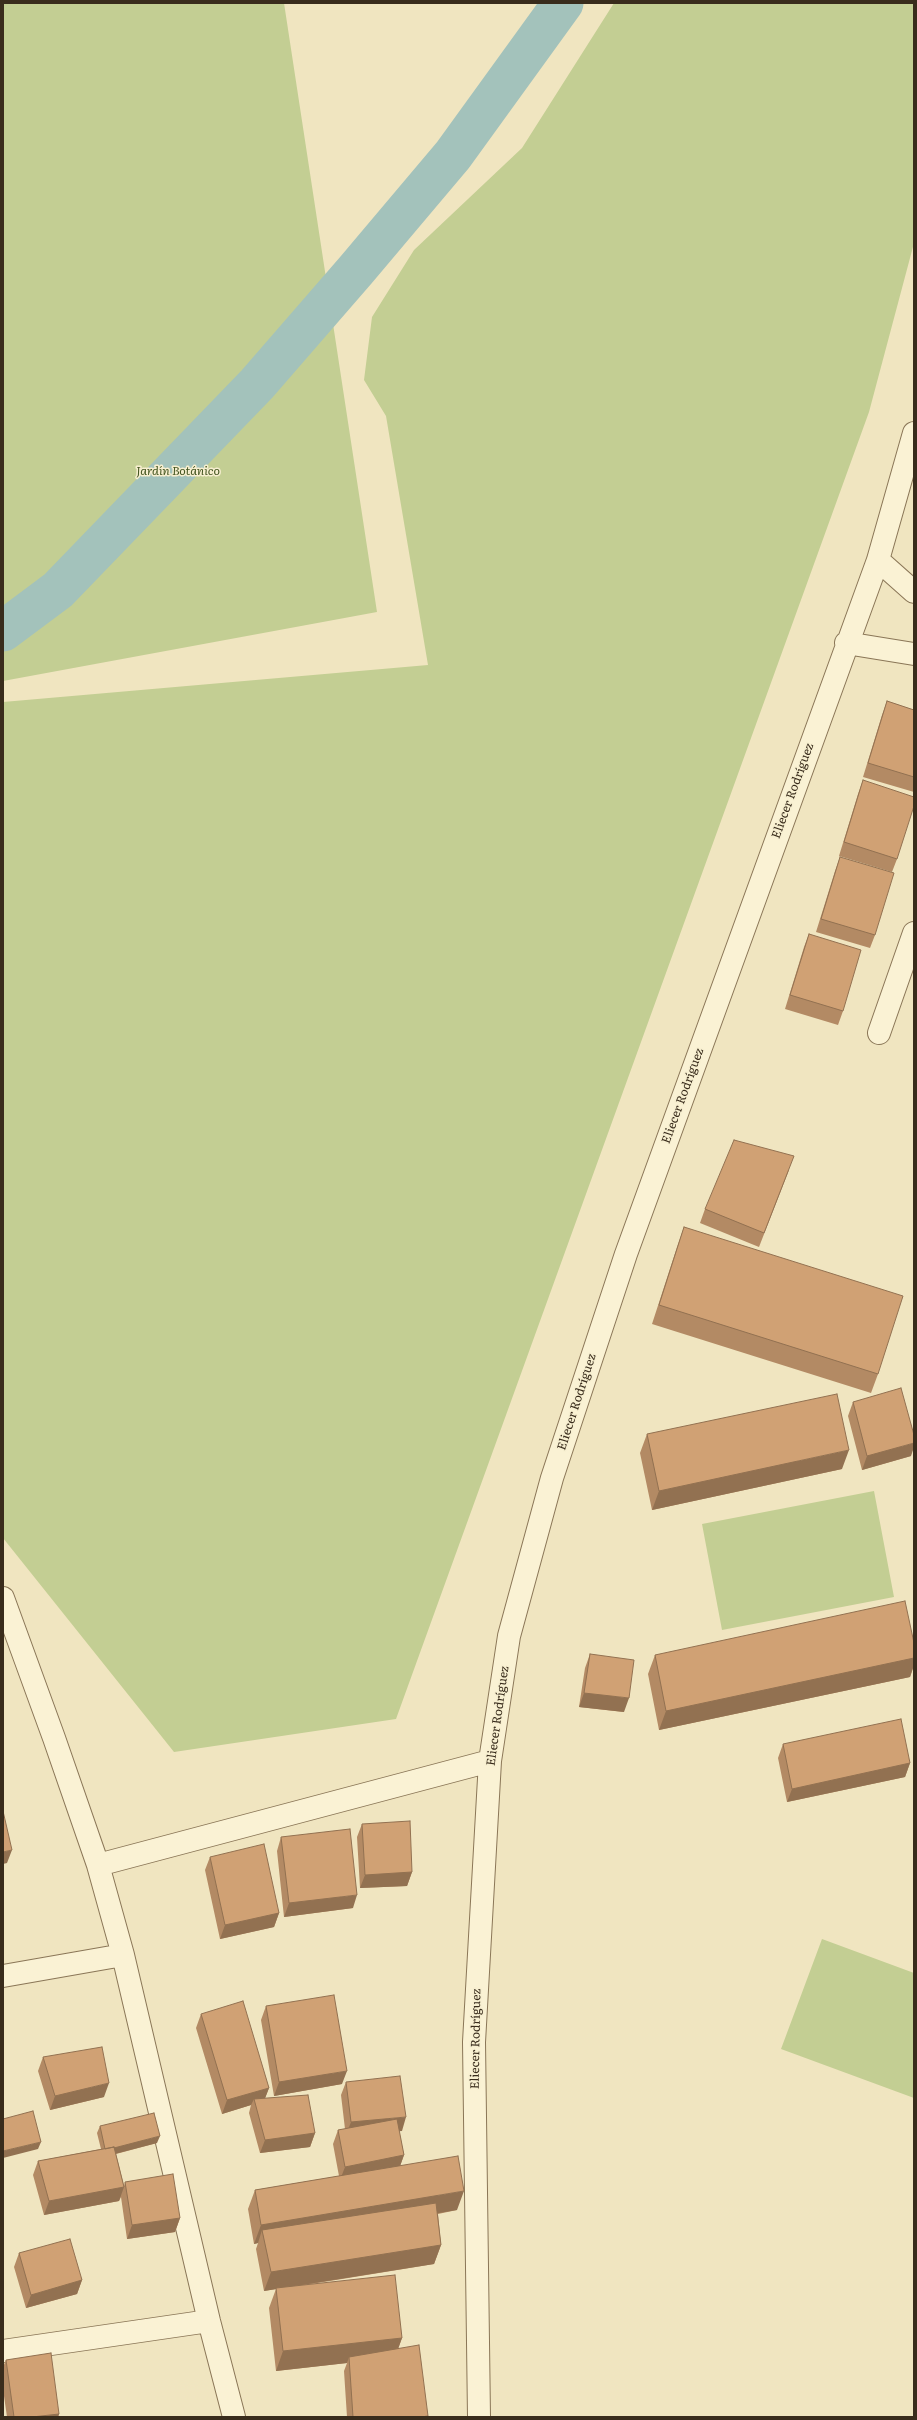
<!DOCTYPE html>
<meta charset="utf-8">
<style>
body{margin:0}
#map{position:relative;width:917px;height:2420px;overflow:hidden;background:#f0e5c0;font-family:Literata,serif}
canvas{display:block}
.frame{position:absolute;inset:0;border:4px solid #392c1c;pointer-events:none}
</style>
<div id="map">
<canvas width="917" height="2420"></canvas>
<div class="frame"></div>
</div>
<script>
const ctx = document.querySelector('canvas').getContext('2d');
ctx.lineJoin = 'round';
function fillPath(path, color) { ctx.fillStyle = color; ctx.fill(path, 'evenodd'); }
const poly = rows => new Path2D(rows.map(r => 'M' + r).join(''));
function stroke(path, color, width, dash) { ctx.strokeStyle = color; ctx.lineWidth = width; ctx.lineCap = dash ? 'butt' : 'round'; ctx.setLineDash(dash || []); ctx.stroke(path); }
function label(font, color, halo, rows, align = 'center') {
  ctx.font = font + ' Literata,serif'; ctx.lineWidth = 3; ctx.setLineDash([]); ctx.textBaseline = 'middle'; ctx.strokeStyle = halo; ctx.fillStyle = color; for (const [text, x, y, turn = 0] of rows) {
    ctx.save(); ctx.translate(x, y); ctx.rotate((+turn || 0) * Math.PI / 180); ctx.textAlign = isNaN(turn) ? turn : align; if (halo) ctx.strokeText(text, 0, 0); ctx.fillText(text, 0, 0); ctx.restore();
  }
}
const green = poly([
 [3,3,284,3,377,612,3,681],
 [614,3,914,3,914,243,869,412,396,1719,174,1752,3,1538,3,702,428,665,386,416,364,380,372,317,414,250,522,148],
 [874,1491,894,1597,722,1630,702,1524],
 [822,1939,914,1973,914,2098,781,2049]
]);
const canal = poly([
 [3,631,58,590,257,384,356,270,453,155,563,3]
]);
const minor = poly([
 [878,560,914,592],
 [846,643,914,654],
 [879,1033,914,933],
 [3,1598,54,1738,98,1865,123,1955,209,2321,234,2417],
 [98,1865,490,1761],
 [3,1976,123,1955],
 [3,2351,209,2321],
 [479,2417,474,2042,490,1761,509,1636,552,1478,626,1254,878,560,914,433]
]);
const wall = poly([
 [887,701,914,710,914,792,863,777,882,715],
 [863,780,897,859,892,872,839,856,858,794],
 [840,857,875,935,870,948,816,932,835,871],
 [809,934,843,1011,838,1025,785,1009,804,947],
 [789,1170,759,1247,700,1223,705,1209],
 [684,1227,878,1374,871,1393,652,1324,677,1247],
 [853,1402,911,1456,862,1470,848,1416],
 [647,1434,842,1469,652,1510,640,1453],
 [914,1643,914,1665,910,1677,659,1730,648,1674,655,1655],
 [590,1654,624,1712,579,1707,585,1668],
 [783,1744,910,1763,905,1777,787,1802,778,1758],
 [362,1824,412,1872,407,1886,360,1888,357,1837],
 [281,1837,353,1908,284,1917,277,1851],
 [210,1857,279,1913,274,1927,220,1939,205,1870],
 [266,2006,342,2084,274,2096,261,2020],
 [201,2014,269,2088,265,2098,315,2133,310,2147,260,2153,249,2113,251,2105,222,2114,196,2028],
 [43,2057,104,2097,50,2110,38,2071],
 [346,2082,402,2131,399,2131,404,2155,400,2166,457,2210,438,2214,441,2245,434,2264,293,2287,402,2338,398,2349,428,2417,347,2417,344,2371,347,2363,276,2371,269,2308,276,2289,264,2291,256,2249,258,2243,254,2244,248,2209,255,2190,339,2176,333,2144,338,2130,345,2129,341,2095],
 [100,2126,157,2143,116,2154,124,2186,125,2182,180,2218,175,2232,127,2239,121,2197,119,2201,44,2215,33,2175,38,2161,101,2149,97,2133],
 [19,2253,82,2280,77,2294,26,2308,14,2267],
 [6,2360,59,2414,58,2417,7,2417,3,2389,3,2367]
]);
const shadedWall = poly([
 [914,1443,914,1447,911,1456,862,1470,867,1456],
 [849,1450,842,1469,652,1510,659,1491],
 [914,1658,914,1665,910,1677,659,1730,666,1711],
 [584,1693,629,1698,624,1712,579,1707],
 [910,1763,905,1777,787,1802,792,1789],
 [12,1850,7,1863,3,1864,3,1852],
 [412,1872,407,1886,360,1888,365,1875],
 [357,1895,353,1908,284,1917,289,1903],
 [279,1913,274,1927,220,1939,225,1925],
 [347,2071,342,2084,274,2096,279,2082],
 [109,2083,104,2097,50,2110,55,2096],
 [269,2088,264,2101,254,2099,251,2105,222,2114,227,2100],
 [406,2117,402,2131,346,2135,351,2122],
 [315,2133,310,2147,260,2153,265,2140],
 [160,2136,157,2143,103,2157,106,2150],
 [41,2142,38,2149,3,2158,3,2151],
 [404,2155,399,2169,340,2180,345,2167],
 [124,2187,119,2201,44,2215,49,2201],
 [464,2191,457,2210,265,2242,262,2230,258,2243,254,2244,261,2225],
 [180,2218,175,2232,127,2239,132,2225],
 [441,2245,434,2264,264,2291,271,2272],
 [82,2280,77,2294,26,2308,31,2295],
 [402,2338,395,2357,349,2357,347,2363,276,2371,283,2351],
 [59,2414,58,2417,32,2417]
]);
const building = poly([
 [887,701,914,710,914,777,868,763,887,701],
 [863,780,914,797,914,806,897,859,844,842,863,780],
 [840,857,894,873,875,935,821,919,840,857],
 [809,934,861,950,843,1011,790,995,809,934],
 [734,1140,794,1156,764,1233,705,1209,734,1140],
 [684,1227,903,1296,878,1374,659,1305,684,1227],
 [901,1388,914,1435,914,1443,867,1456,853,1402,901,1388],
 [837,1394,849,1450,659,1491,647,1434,837,1394],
 [905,1601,914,1643,914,1658,666,1711,655,1655,905,1601],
 [590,1654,634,1660,629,1698,584,1693,590,1654],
 [901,1719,910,1763,792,1789,783,1744,901,1719],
 [3,1811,12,1850,3,1852,3,1811],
 [410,1821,412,1872,365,1875,362,1824,410,1821],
 [350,1829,357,1895,289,1903,281,1837,350,1829],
 [264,1844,279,1913,225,1925,210,1857,264,1844],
 [334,1995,347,2071,279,2082,266,2006,334,1995],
 [243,2001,269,2088,227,2100,201,2014,243,2001],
 [102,2047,109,2083,55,2096,43,2057,102,2047],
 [400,2076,406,2117,351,2122,346,2082,400,2076],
 [308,2095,315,2133,265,2140,254,2099,308,2095],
 [33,2111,41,2142,3,2151,3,2119,33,2111],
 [154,2113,160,2136,114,2148,114,2147,105,2149,100,2126,154,2113],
 [397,2119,404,2155,345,2167,338,2130,397,2119],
 [114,2147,124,2187,49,2201,38,2161,114,2147],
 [458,2156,464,2191,261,2225,255,2190,458,2156],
 [173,2174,180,2218,132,2225,125,2182,173,2174],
 [436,2203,441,2245,271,2272,262,2230,436,2203],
 [70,2239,82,2280,31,2295,19,2253,70,2239],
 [395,2275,402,2338,283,2351,276,2288,395,2275],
 [419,2345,428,2416,421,2417,353,2417,349,2357,419,2345],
 [51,2353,59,2414,32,2417,14,2417,6,2360,51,2353]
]);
const parkNames = [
 ["Jardín Botánico",178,471]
];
const streetNames = [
 ["Eliecer Rodríguez",793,791,-70],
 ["Eliecer Rodríguez",683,1096,-70],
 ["Eliecer Rodríguez",577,1402,-72],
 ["Eliecer Rodríguez",498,1716,-82],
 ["Eliecer Rodríguez",476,2039,-89]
];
fillPath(green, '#c3ce93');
stroke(canal, '#a3c2bb', 41);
stroke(minor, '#8a7657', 24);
stroke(minor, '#faf2d4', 22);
fillPath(wall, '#b38a64');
fillPath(shadedWall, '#927151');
fillPath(building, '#d0a174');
stroke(building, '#927151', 1);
label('italic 12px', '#455622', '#f7efd0', parkNames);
label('12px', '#392c1c', '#f7efd0', streetNames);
</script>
